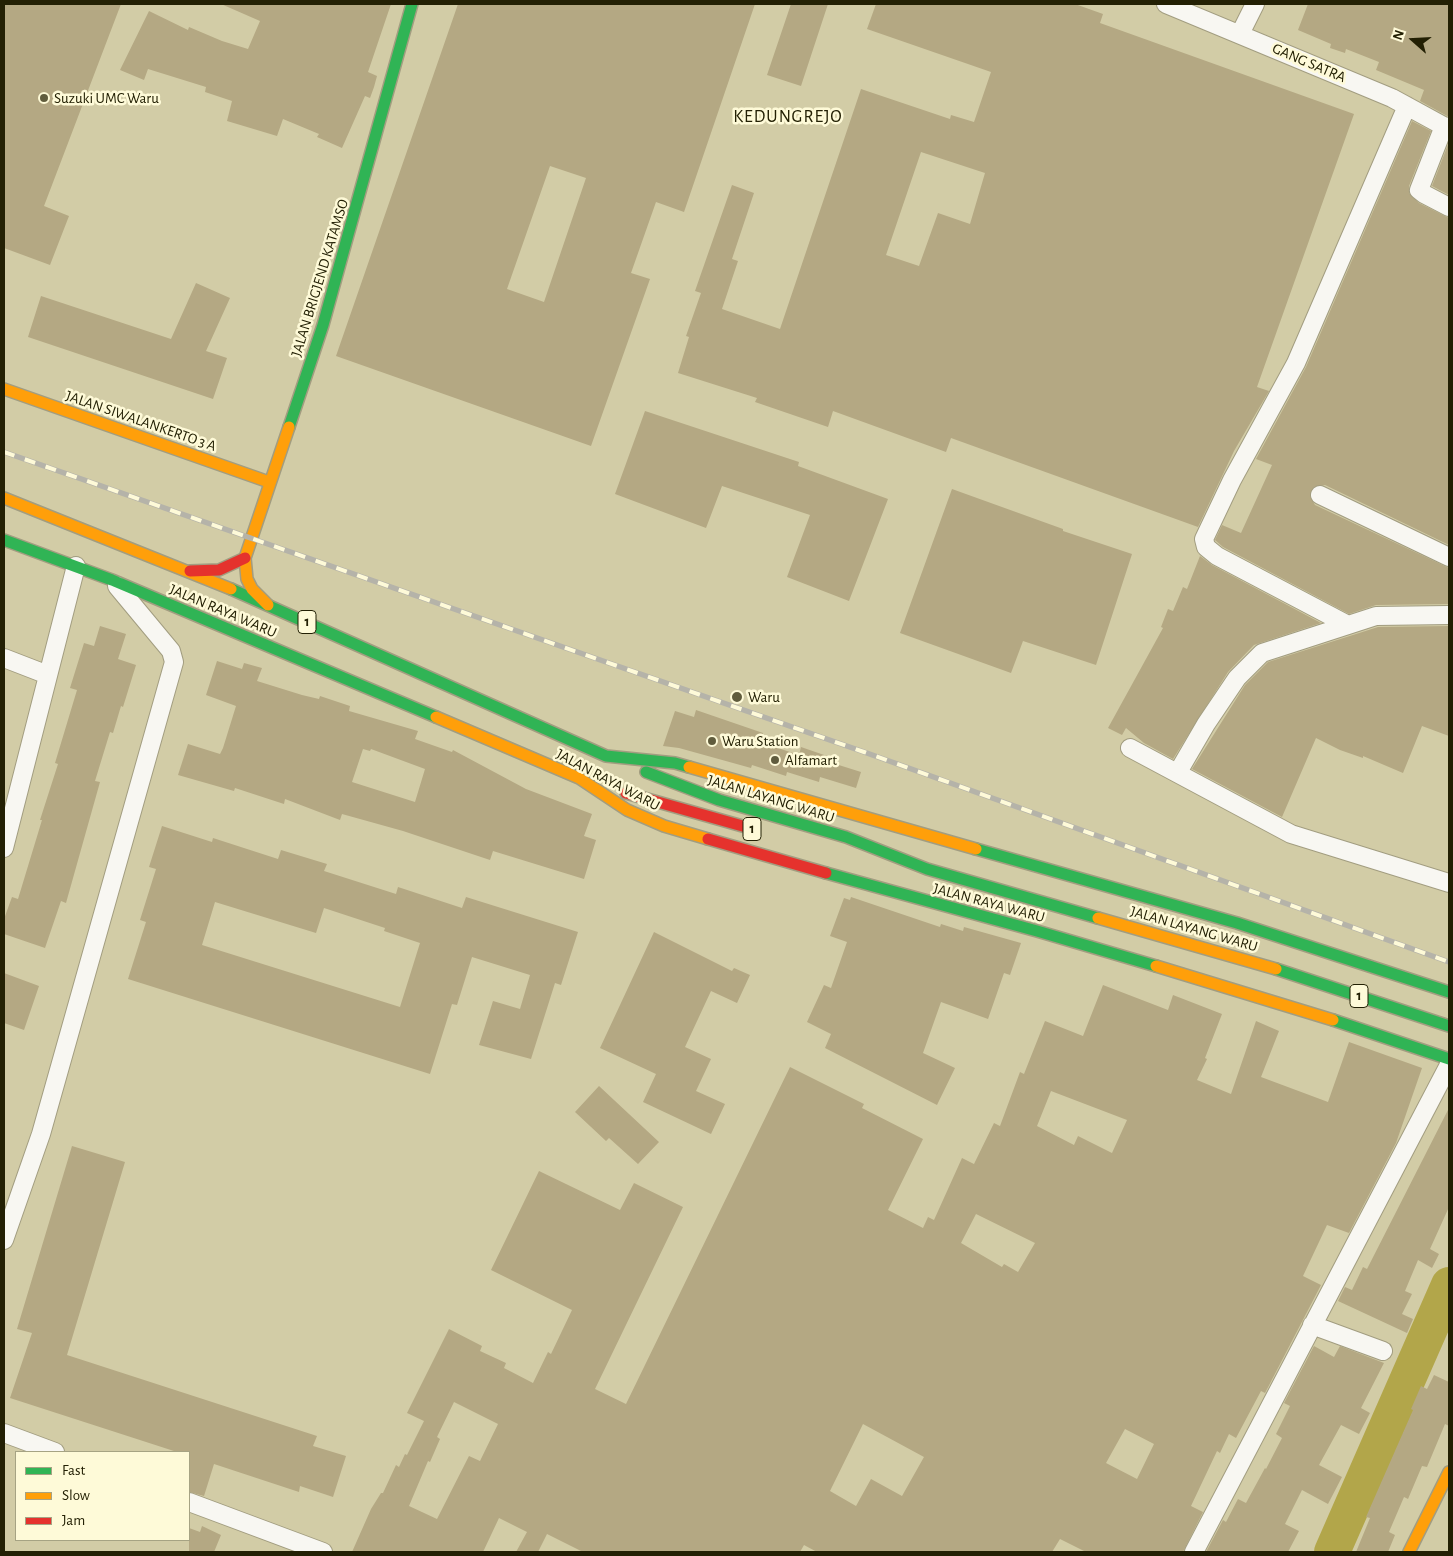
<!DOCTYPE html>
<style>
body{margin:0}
#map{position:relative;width:1453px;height:1556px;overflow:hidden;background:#d2cca6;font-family:"Alegreya Sans",sans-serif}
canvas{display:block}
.frame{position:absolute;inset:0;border:5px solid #232004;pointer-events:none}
.legend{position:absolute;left:15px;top:1451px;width:175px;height:90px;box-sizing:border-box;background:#fefad8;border:1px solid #a6a383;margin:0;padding:6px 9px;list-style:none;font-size:15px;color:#232004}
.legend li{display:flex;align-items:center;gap:10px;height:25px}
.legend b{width:25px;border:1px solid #a6a383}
.north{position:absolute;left:1388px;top:15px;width:50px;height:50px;-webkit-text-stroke:4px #fefad8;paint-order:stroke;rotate:289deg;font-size:14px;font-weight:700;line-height:20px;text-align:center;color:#232004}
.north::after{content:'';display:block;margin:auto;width:18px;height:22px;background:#232004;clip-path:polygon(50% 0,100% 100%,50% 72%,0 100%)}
</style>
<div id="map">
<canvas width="1453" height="1556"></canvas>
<div class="frame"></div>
<ul class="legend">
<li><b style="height:6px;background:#30b455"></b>Fast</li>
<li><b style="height:6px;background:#ff9f0a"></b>Slow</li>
<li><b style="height:6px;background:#e5322d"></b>Jam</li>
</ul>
<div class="north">N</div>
</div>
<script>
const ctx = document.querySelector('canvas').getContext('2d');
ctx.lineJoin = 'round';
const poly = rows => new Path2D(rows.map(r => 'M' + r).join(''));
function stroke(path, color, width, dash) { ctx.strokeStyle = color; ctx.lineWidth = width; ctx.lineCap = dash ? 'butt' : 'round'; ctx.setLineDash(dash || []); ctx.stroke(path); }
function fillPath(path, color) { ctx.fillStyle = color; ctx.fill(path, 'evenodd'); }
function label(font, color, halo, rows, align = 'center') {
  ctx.font = font + ' "Alegreya Sans",sans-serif'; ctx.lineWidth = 5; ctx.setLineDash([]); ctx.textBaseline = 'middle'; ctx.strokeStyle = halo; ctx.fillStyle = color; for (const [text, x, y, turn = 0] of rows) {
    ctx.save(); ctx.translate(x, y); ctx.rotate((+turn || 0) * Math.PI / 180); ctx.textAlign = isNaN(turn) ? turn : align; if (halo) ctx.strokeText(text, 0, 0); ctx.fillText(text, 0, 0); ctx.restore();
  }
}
const river = poly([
 [1332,1552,1449,1285]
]);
const building = poly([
 [4,4,121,4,44,206,69,216,50,265,4,248],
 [221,4,391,4,368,72,377,76,374,87,370,98,365,96,342,148,317,137,319,134,283,119,277,136,227,121,232,101,205,92,206,87,148,69,144,80,120,70,149,11,188,30,189,27,222,41,248,49,260,21],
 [458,4,755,4,684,212,656,202,631,273,650,279,591,446,336,356],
 [550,166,586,178,544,302,507,289],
 [791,4,828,4,801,86,767,75],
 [876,4,1075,4,1103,14,1100,23,1354,114,1257,387,1269,391,1234,451,1198,527,951,438,946,452,833,411,828,427,755,402,757,398,678,373,689,337,686,336,701,293,695,291,732,185,754,193,732,259,738,261,722,309,780,329,861,89,950,119,951,115,974,122,991,72,867,29],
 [921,152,985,173,970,224,938,213,919,266,886,255],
 [1308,4,1449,4,1449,117,1420,101,1424,90,1376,70,1379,62,1346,49,1345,53,1330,48,1331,44,1298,30],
 [1412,121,1431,131,1409,186,1409,193,1419,203,1449,218,1449,545,1325,485,1314,487,1310,496,1315,505,1449,568,1449,604,1376,605,1349,614,1223,547,1215,540,1222,525,1241,533,1272,465,1256,459,1306,367],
 [1449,142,1449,195,1432,186],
 [196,283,230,298,206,351,227,358,213,399,28,337,41,296,171,339],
 [645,411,799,462,798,466,888,499,849,601,787,577,810,515,722,486,706,528,615,494],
 [952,489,1063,529,1063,531,1132,554,1096,665,1023,641,1011,673,900,633],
 [1200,556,1212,565,1321,623,1254,645,1228,672,1173,759,1144,743,1126,728,1122,735,1108,728,1163,628,1161,627,1168,609,1173,611,1183,587,1187,589],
 [100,626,126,634,118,659,136,665,123,707,121,706,113,733,110,732,95,781,100,782,66,903,61,901,45,948,4,934,4,919,12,897,18,899,42,820,40,820,58,764,55,763,77,690,70,688,84,643,94,646],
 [1449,626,1449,736,1422,726,1403,773,1363,756,1363,758,1340,750,1316,738,1282,817,1192,769,1245,685,1268,662,1378,627],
 [217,661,242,669,244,663,262,668,257,681,302,695,319,699,320,696,350,706,349,711,418,731,415,739,452,752,453,750,526,789,592,814,584,836,596,840,584,879,493,851,490,860,403,831,342,814,340,820,285,799,284,804,235,788,234,791,178,775,188,744,220,754,223,748,236,706,206,695],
 [363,749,370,751,371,749,425,769,415,802,352,782],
 [696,710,763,733,760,742,799,755,801,747,827,756,826,761,861,772,856,788,820,777,819,782,787,772,786,776,752,765,751,768,679,748,663,746,675,711,694,717],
 [162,826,212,842,213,838,278,859,281,850,327,864,324,871,396,894,398,887,462,908,466,897,578,932,561,985,555,983,531,1059,479,1045,493,1001,520,1009,530,975,472,957,457,1005,452,1004,430,1074,128,979,146,922,140,920,156,869,149,867],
 [215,902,316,933,324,908,385,928,384,931,420,943,400,1007,202,945],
 [851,897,940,927,941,924,963,931,964,927,1021,943,1010,975,1004,973,988,1019,941,1002,923,1053,955,1068,937,1105,825,1048,831,1034,807,1022,824,985,831,988,847,942,830,936,844,898,850,900],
 [654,932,732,971,734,968,750,975,737,1003,711,991,685,1047,711,1059,696,1091,725,1104,711,1134,643,1102,656,1074,600,1048],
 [4,973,39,986,24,1030,4,1023],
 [1103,985,1168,1010,1173,995,1222,1014,1205,1058,1207,1059,1197,1080,1231,1094,1256,1021,1279,1031,1261,1077,1328,1102,1349,1042,1422,1068,1396,1143,1349,1233,1327,1225,1303,1276,1321,1285,1265,1393,1261,1391,1236,1438,1229,1434,1220,1453,1217,1451,1191,1506,1203,1512,1183,1552,1086,1552,1060,1539,1052,1552,817,1552,804,1545,800,1552,583,1552,547,1534,538,1552,516,1552,527,1532,499,1518,483,1552,352,1552,371,1509,381,1493,383,1493,396,1465,399,1467,405,1454,407,1455,424,1421,407,1413,449,1329,482,1346,480,1351,506,1363,504,1368,533,1383,548,1352,551,1354,572,1310,491,1270,539,1171,620,1210,634,1183,683,1207,595,1389,626,1404,790,1067,864,1104,862,1108,923,1139,888,1210,923,1228,928,1217,934,1220,962,1158,974,1164,994,1123,1000,1126,1020,1072,1024,1074,1045,1021,1083,1036],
 [1051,1091,1127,1120,1112,1153,1078,1136,1074,1145,1037,1126],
 [976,1214,1035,1243,1018,1272,1004,1264,1002,1267,961,1243],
 [454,1402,498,1424,480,1461,469,1456,437,1519,409,1506,428,1461,430,1462,440,1439,437,1437],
 [863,1424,924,1457,902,1496,871,1479,856,1506,830,1491],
 [1125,1429,1154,1444,1137,1479,1106,1463],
 [599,1086,659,1142,638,1164,609,1138,606,1141,575,1112],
 [1449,1108,1449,1207,1430,1249,1439,1254,1432,1268,1418,1260,1405,1291,1412,1294,1402,1314,1413,1319,1407,1333,1338,1301,1345,1287,1352,1290,1363,1267,1367,1269],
 [72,1146,125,1162,67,1355,317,1436,313,1446,346,1456,333,1497,300,1486,299,1492,214,1464,204,1496,189,1492,189,1452,177,1452,10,1398,32,1333,17,1329],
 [1314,1346,1334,1357,1340,1346,1384,1363,1361,1408,1370,1413,1359,1434,1341,1425,1319,1465,1342,1477,1328,1504,1302,1490,1285,1524,1299,1531,1288,1552,1206,1552,1223,1520,1226,1522,1238,1499,1246,1503,1265,1468,1266,1469,1282,1438,1276,1434,1290,1406,1284,1403],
 [1434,1375,1449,1382,1449,1426,1445,1424,1427,1467,1422,1466,1408,1499,1404,1497,1389,1532,1395,1535,1388,1552,1356,1552,1370,1518,1366,1517,1413,1410,1411,1409,1421,1386,1427,1389],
 [202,1526,221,1535,214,1552,189,1552,189,1528,200,1532]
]);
const street = poly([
 [1166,4,1392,98,1449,129],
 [1240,34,1255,4],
 [1444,126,1419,190,1424,194,1449,207],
 [1320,495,1449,557],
 [1348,625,1217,556,1206,547,1204,539,1232,480,1296,363,1407,106],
 [4,658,48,675],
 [1130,748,1291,834,1449,883],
 [1178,772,1206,724,1237,678,1262,653,1376,616,1449,615],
 [4,848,76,566],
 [4,1240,41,1134,174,662,171,651,117,586],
 [1312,1325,1383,1351],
 [4,1433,55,1452],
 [189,1502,323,1552],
 [1194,1552,1449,1065]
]);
const fast = poly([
 [289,427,323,325,412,4],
 [4,540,112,580,436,717],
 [231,589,606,756,675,763,689,767],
 [646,772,719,800,846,837,927,869,1098,918],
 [976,849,1237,923,1449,992],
 [826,873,1037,931,1156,966],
 [1276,969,1449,1026],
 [1333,1020,1449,1059]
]);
const slow = poly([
 [4,389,269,482],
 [4,498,231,589],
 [268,605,252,589,247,579,245,558,289,427],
 [436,717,579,778,627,810,664,826,708,839],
 [689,767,976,849],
 [1098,918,1276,969],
 [1156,966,1333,1020],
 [1409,1552,1449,1472]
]);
const jam = poly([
 [190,571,219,570,245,558],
 [626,793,746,827],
 [708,839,826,873]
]);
const rail = poly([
 [4,452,864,752,1449,962]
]);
const markers = [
 [44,98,5,"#605c3d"],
 [737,697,6,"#605c3d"],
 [712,741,5,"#605c3d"],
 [775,760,5,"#605c3d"]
];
const shields = [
 [307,622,18],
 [752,829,18],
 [1359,996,18]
];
const shieldNames = [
 ["1",307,622],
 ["1",752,829],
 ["1",1359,996]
];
const streetNames = [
 ["GANG SATRA",1309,63,23],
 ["JALAN BRIGJEND KATAMSO",320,278,-73],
 ["JALAN SIWALANKERTO 3 A",141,421,19],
 ["JALAN RAYA WARU",223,611,23],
 ["JALAN RAYA WARU",608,780,28],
 ["JALAN LAYANG WARU",771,799,17],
 ["JALAN RAYA WARU",989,903,15],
 ["JALAN LAYANG WARU",1194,929,16]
];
const poiNames = [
 ["Suzuki UMC Waru",54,98],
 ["Waru",748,697],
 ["Waru Station",722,741],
 ["Alfamart",785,760]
];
const quarterNames = [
 ["KEDUNGREJO",788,117]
];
stroke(river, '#b2a64a', 36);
fillPath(building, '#b4a883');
stroke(street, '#a29d80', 20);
stroke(fast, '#a29d80', 14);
stroke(slow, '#a29d80', 14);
stroke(jam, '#a29d80', 14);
stroke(street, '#f8f7f2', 18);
stroke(fast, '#30b455', 11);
stroke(slow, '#ff9f0a', 11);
stroke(jam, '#e5322d', 11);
stroke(rail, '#b5b3a9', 5.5);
stroke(rail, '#fefad8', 4, [11]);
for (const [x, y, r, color] of markers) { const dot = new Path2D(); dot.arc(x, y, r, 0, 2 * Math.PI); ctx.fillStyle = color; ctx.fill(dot); stroke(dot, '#fefad8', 2); }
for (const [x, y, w] of shields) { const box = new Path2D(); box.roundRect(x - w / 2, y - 11.5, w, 23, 4); ctx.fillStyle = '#fefad8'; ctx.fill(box); stroke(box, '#232004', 1); }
label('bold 14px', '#232004', null, shieldNames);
label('15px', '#232004', '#fefad8', streetNames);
label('15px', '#232004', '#fefad8', poiNames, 'left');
ctx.letterSpacing = '1px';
label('18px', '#232004', '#fefad8', quarterNames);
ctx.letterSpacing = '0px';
</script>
